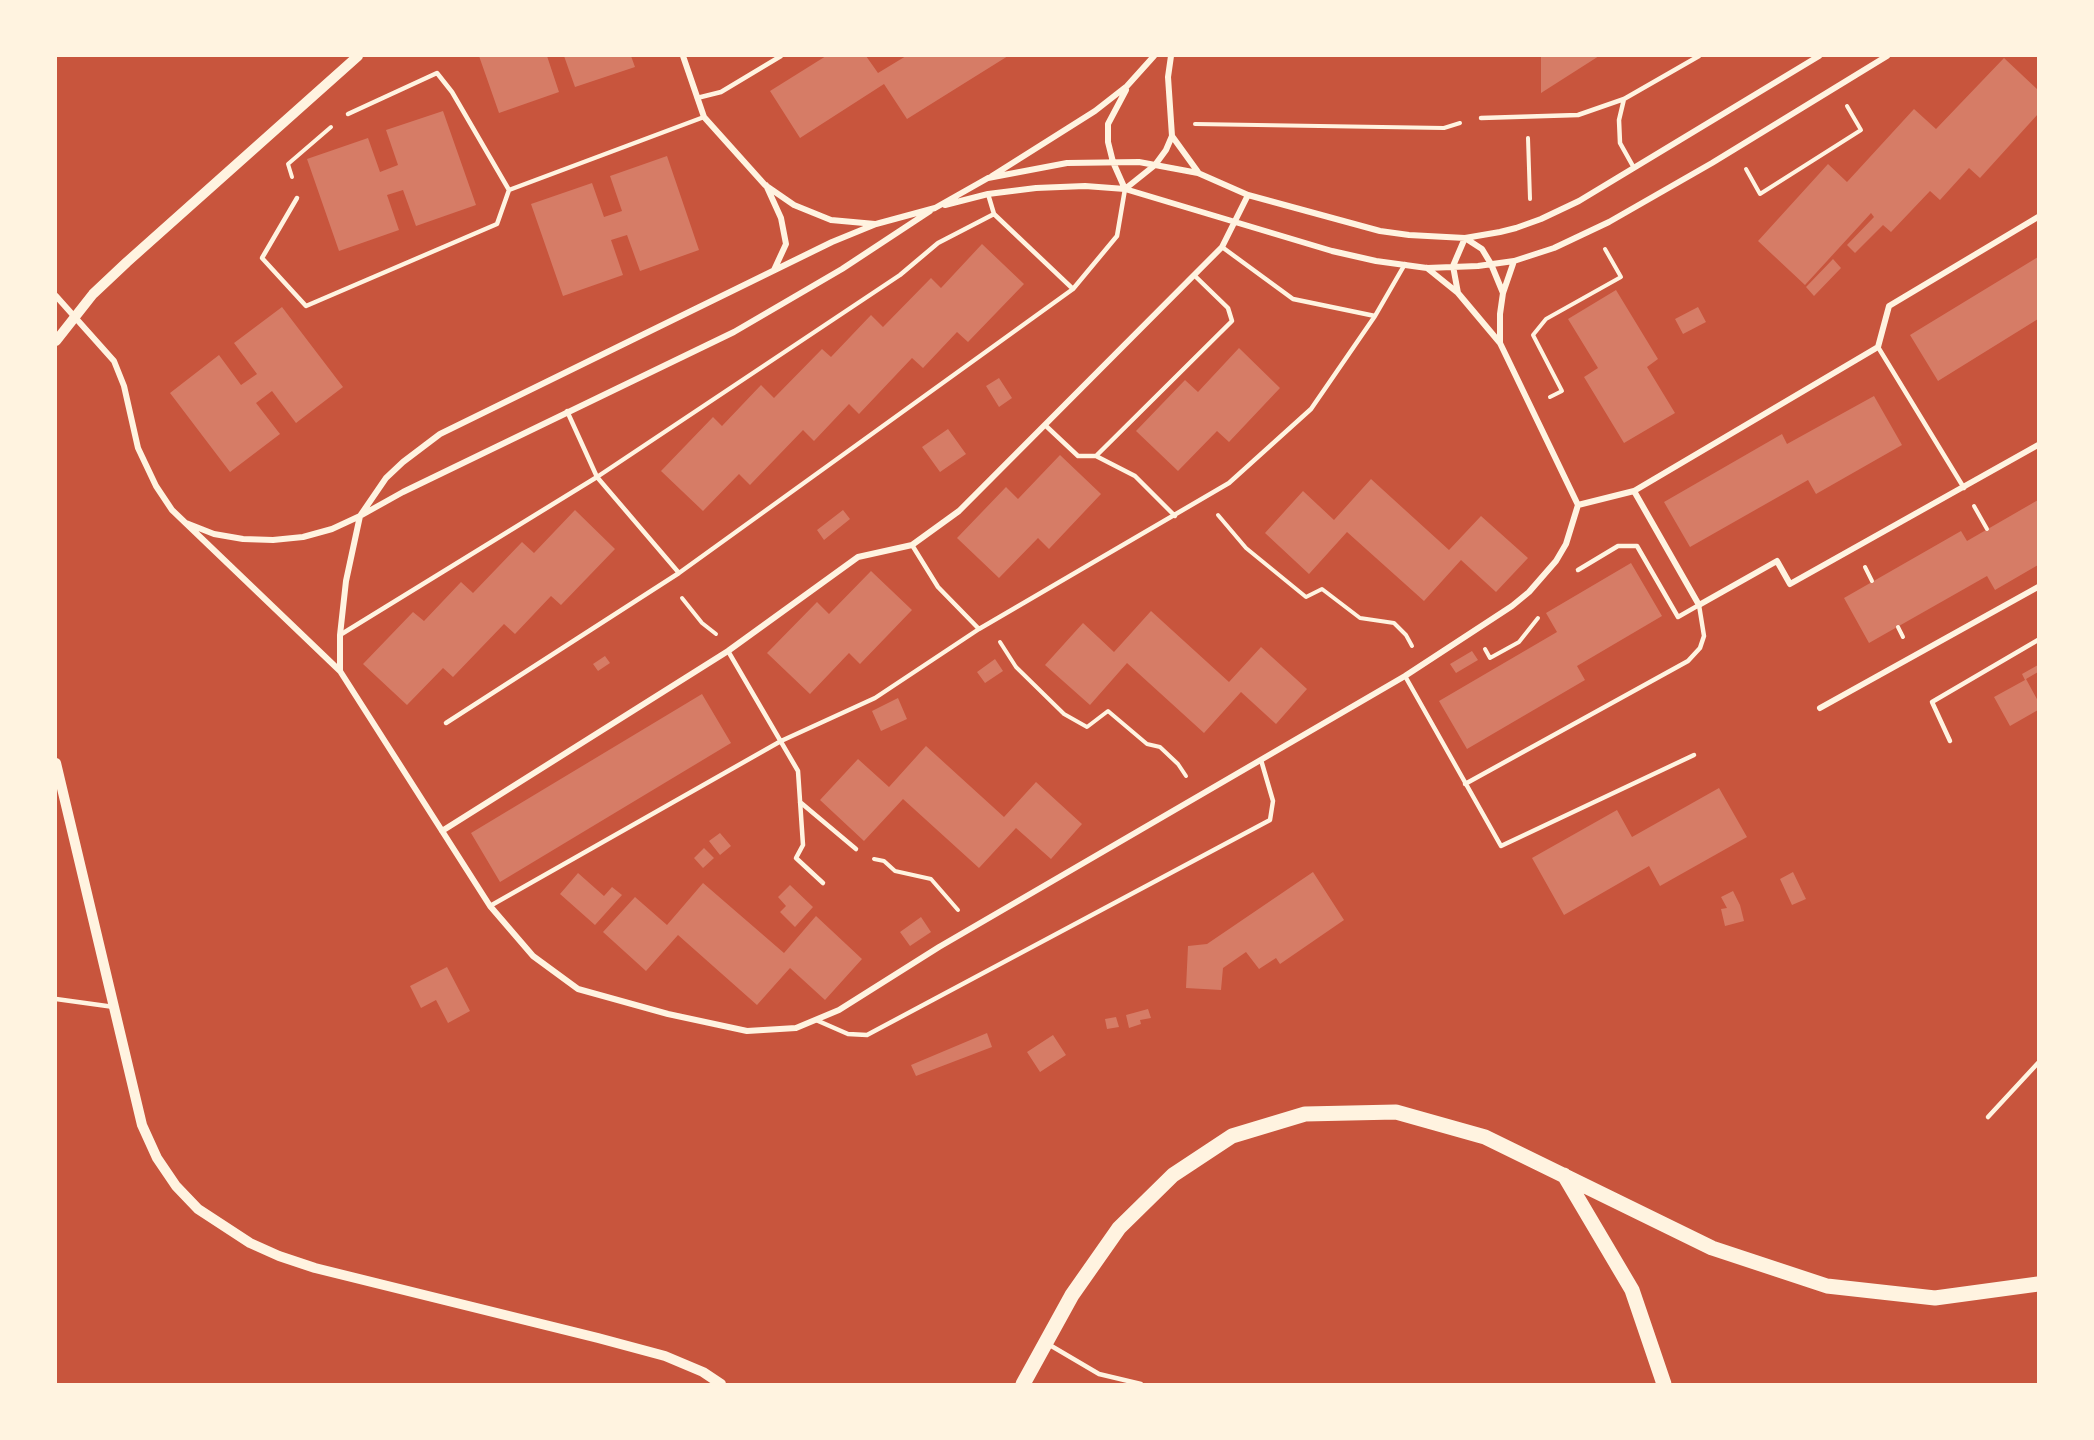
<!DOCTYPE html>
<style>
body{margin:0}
#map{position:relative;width:2094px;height:1440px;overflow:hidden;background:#c8553d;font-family:Merriweather,serif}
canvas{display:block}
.frame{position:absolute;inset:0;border:57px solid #fff3e0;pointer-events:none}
</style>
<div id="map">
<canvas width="2094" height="1440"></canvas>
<div class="frame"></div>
</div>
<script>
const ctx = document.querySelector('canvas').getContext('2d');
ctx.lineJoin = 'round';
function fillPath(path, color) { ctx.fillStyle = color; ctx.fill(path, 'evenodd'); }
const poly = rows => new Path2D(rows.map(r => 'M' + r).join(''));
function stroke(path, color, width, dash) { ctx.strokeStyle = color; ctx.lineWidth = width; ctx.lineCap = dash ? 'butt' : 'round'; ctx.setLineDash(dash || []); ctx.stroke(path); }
const building = poly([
 [479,56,547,56,559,92,499,113],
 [564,56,631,56,635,67,575,87],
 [826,56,866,56,878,73,906,56,1008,56,907,119,884,84,800,138,770,91],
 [1541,56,1599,56,1541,93],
 [2004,58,2038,90,2038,114,1980,178,1969,168,1940,200,1930,191,1891,232,1883,225,1855,253,1847,245,1874,217,1871,213,1805,285,1758,241,1828,164,1847,182,1914,109,1936,129],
 [443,111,476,205,416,226,403,190,387,195,399,230,339,251,307,159,368,138,380,172,398,165,386,130],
 [667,156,699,250,640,271,627,235,611,240,623,275,563,296,531,204,592,183,604,217,622,211,610,176],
 [982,244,1024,284,968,342,957,332,923,368,912,358,859,414,849,404,814,441,803,430,750,485,739,474,703,511,661,471,713,417,722,426,761,385,774,398,822,349,831,357,871,315,883,327,931,278,941,288],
 [2038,257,2038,319,1938,381,1910,335],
 [1833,259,1841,268,1814,296,1806,287],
 [1616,290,1658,359,1647,367,1675,413,1624,443,1584,377,1598,368,1568,319],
 [282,307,343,387,296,423,272,391,256,403,280,434,230,472,170,393,219,355,241,385,257,374,234,343],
 [1698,307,1706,322,1683,334,1675,319],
 [1239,348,1280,388,1229,442,1217,431,1178,471,1136,431,1185,380,1198,392],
 [999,378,1012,398,999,407,986,386],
 [1874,396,1902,445,1816,494,1808,480,1690,547,1664,502,1782,434,1787,444],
 [948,429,966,454,940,472,922,447],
 [1060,455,1101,494,1049,549,1038,538,999,578,957,538,1006,487,1018,499],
 [1371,479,1449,550,1481,516,1528,558,1496,592,1461,560,1424,601,1347,532,1309,574,1265,533,1303,491,1334,520],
 [2038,500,2038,565,1995,590,1987,576,1869,643,1844,598,1961,531,1967,541],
 [575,510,615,549,561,605,551,596,515,634,504,624,453,677,443,668,407,705,363,664,413,612,424,621,461,582,473,593,522,542,534,553],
 [843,510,850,519,824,540,817,530],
 [1631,563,1662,616,1577,666,1585,680,1467,749,1439,701,1557,632,1546,613],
 [871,571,912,610,860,664,849,653,810,694,767,653,817,602,829,614],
 [1151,611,1229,682,1261,647,1307,689,1276,724,1241,692,1204,733,1127,663,1090,705,1045,665,1083,623,1114,652],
 [1472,651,1478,660,1456,673,1450,664],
 [605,656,610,663,598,671,593,664],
 [995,659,1003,671,985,683,977,672],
 [2038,665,2038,672,2026,679,2038,701,2038,710,2010,726,1994,697,2025,680,2022,674],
 [702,694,731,743,500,882,471,833],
 [898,698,907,719,881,731,872,711],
 [926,746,1004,817,1036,782,1082,824,1051,859,1016,828,979,868,903,799,864,841,820,800,858,759,889,787],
 [1719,788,1747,837,1660,886,1649,866,1564,915,1532,858,1617,810,1632,837],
 [720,833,731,846,720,855,709,841],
 [704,848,714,858,703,868,694,858],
 [1313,872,1344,920,1280,964,1276,958,1259,969,1246,952,1223,968,1221,990,1186,988,1188,946,1207,944],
 [1793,872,1806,899,1792,905,1780,879],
 [578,873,604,896,612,887,622,895,595,925,560,894],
 [703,883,784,953,816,916,862,959,825,1000,790,968,757,1005,678,935,646,971,603,932,635,897,667,925],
 [790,885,813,907,795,927,780,912,786,906,778,897],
 [1733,891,1740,905,1744,921,1725,926,1721,909,1727,908,1721,897],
 [921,917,931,932,910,946,900,932],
 [447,967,470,1011,448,1023,436,1000,421,1008,410,986],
 [1148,1009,1151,1018,1140,1020,1141,1024,1129,1028,1126,1015],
 [1116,1017,1119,1027,1107,1029,1105,1019],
 [987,1033,992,1047,916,1076,911,1065],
 [1053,1035,1066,1055,1040,1072,1027,1052]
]);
const path = poly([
 [1195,124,1444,128,1460,123],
 [1528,138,1530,199],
 [1746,169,1760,194,1861,130,1847,106],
 [292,177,288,164,331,127],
 [1550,397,1562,391,1533,335,1546,319,1621,277,1605,249],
 [1974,506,1987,529],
 [1218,515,1246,548,1306,597,1322,589,1360,618,1394,623,1406,635,1412,646],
 [1865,567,1872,581],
 [682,598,702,623,716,634],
 [1898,627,1903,637],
 [1000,642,1016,667,1064,714,1087,727,1108,711,1147,744,1160,747,1178,764,1186,776],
 [1485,649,1490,658,1519,642,1538,618],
 [874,859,884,861,895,871,931,879,958,910]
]);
const service = poly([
 [697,98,721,92,781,56],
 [1624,99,1619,120,1620,143,1634,168],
 [348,114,437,73,452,92,509,190],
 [1481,118,1578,115,1624,99,1699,56],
 [297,198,262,258,306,306,497,224,509,190,704,117],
 [994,214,1073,289],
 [1222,247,1293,299,1375,316,1405,264],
 [1878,347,1964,488],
 [567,411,597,477,679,573],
 [1045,425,1078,456,1096,456,1135,476,1175,516],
 [1096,456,1232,321,1228,308,1195,276],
 [912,545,938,587,979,629],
 [340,635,597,477,900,275,938,243,994,214,988,194],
 [728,651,798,771,803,845,796,858,823,883],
 [1405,676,1501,846,1694,755],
 [446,723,679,573,1073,289,1117,236,1125,189],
 [1950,741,1932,702,2038,640],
 [1465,784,1688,661,1700,648,1704,636,1699,605,1678,617,1637,546,1618,546,1578,570],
 [800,802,856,849],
 [490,906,781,741,875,698,979,629,1229,483,1311,409,1375,316],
 [56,999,114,1007],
 [816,1020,848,1034,867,1035,1270,820,1273,801,1261,760],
 [1988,1117,2038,1063],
 [1048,1344,1099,1374,1141,1384]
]);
const minor = poly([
 [683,56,704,117,765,185,794,205,831,220,875,224],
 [1171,56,1168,77,1172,136,1198,172],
 [1126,90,1108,124,1108,142,1113,162,1125,189,1155,165,1166,150,1172,136],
 [992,176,1095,111,1127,86,1154,56],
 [766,185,781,218,786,244,774,270],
 [945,205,988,194,1036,188,1085,186,1125,189,1332,251,1376,261,1427,268,1478,266,1514,261,1554,248,1609,222,1712,163,1887,56],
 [1427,268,1458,293,1500,343,1578,505,1566,544,1556,561,1529,592,1512,606,1405,676,939,947,839,1010,796,1028,747,1031,668,1014,578,989,533,956,490,906,340,671,340,635,346,581,360,516,386,478,403,462,440,434,832,242,876,224,935,208,988,178,1067,163,1139,162,1198,173,1248,195,1380,231,1409,235,1465,238,1500,232,1516,228,1541,219,1579,201,1819,56],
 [1458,293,1453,266,1465,238,1482,249,1491,264,1503,293],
 [56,296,114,361,124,386,138,448,156,486,172,510,340,671],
 [1500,342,1500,314,1503,293,1514,261],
 [1634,491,1699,605,1777,561,1790,584,2038,445],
 [1578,505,1634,491,1878,347,1889,306,2038,217],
 [186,523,214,534,243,539,273,540,303,537,332,529,360,516,403,492,734,332,842,269,930,211],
 [1820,708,2038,587],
 [442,831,728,651,858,557,912,545,959,511,1222,247,1248,195]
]);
const tertiary = poly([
 [56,341,93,294,127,262,358,56],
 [56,763,142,1125,157,1158,176,1186,198,1209,250,1243,279,1256,315,1268,598,1338,665,1356,703,1372,721,1384]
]);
const primary = poly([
 [1564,1175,1632,1290,1664,1384],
 [1023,1384,1072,1295,1119,1228,1173,1175,1232,1136,1305,1114,1396,1112,1485,1137,1712,1248,1827,1286,1935,1298,2038,1284]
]);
fillPath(building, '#d67c66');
stroke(path, '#fff3e0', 4);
stroke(service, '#fff3e0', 4.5);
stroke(minor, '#fff3e0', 6);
stroke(tertiary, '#fff3e0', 10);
stroke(primary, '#fff3e0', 15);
</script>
